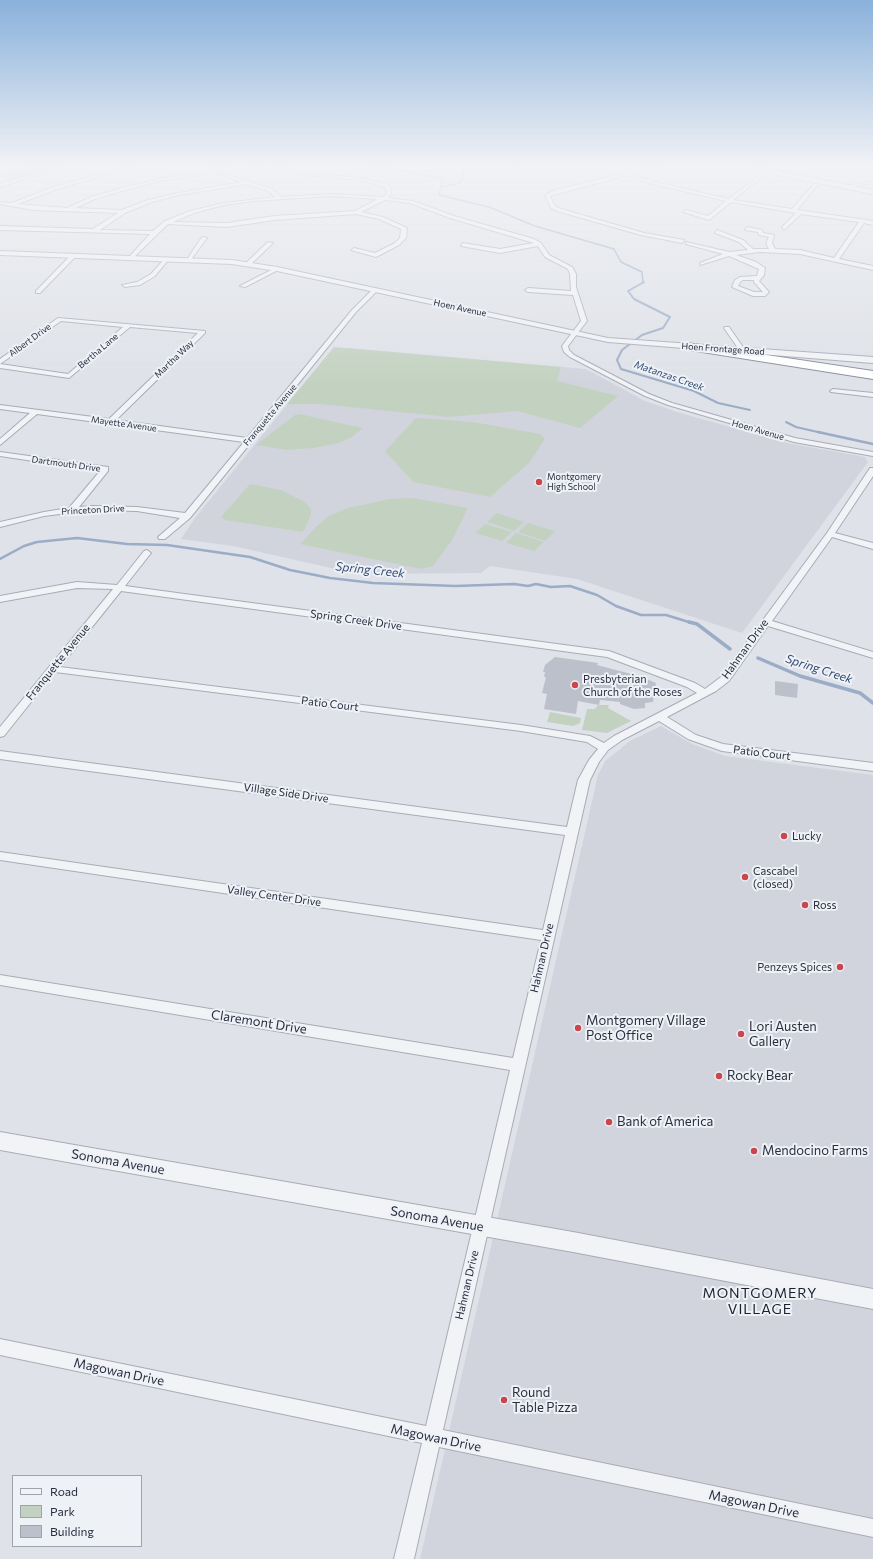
<!DOCTYPE html>
<style>
body{margin:0}
#map{position:relative;width:873px;height:1559px;overflow:hidden;background:#dfe2e8;font-family:Commissioner,sans-serif}
canvas{display:block}
.legend{position:absolute;left:12px;top:1475px;width:130px;height:72px;box-sizing:border-box;background:#eef1f6;border:1px solid #9fa3ad;margin:0;padding:5px 7px;list-style:none;font-size:12px;color:#282e3f}
.legend li{display:flex;align-items:center;gap:8px;height:20px}
.legend b{width:20px;border:1px solid #9fa3ad}
</style>
<div id="map">
<canvas width="873" height="1559"></canvas>
<ul class="legend">
<li><b style="height:5px;background:#f2f3f6"></b>Road</li>
<li><b style="height:11px;background:#c3d2c0"></b>Park</li>
<li><b style="height:11px;background:#bcc0cb"></b>Building</li>
</ul>
</div>
<script>
const ctx = document.querySelector('canvas').getContext('2d');
ctx.lineJoin = 'round';
function fillPath(path, color) { ctx.fillStyle = color; ctx.fill(path, 'evenodd'); }
const poly = rows => new Path2D(rows.map(r => 'M' + r).join(''));
function stroke(path, color, width, dash) { ctx.strokeStyle = color; ctx.lineWidth = width; ctx.lineCap = dash ? 'butt' : 'round'; ctx.setLineDash(dash || []); ctx.stroke(path); }
function label(font, color, halo, rows, align = 'center') {
  ctx.font = font + ' Commissioner,sans-serif'; ctx.lineWidth = 4; ctx.setLineDash([]); ctx.textBaseline = 'middle'; ctx.strokeStyle = halo; ctx.fillStyle = color; for (const [text, x, y, turn = 0] of rows) {
    ctx.save(); ctx.translate(x, y); ctx.rotate((+turn || 0) * Math.PI / 180); ctx.textAlign = isNaN(turn) ? turn : align; if (halo) ctx.strokeText(text, 0, 0); ctx.fillText(text, 0, 0); ctx.restore();
  }
}
const built = poly([
 [349,348,586,369,645,401,677,412,787,443,865,457,868,462,742,633,577,579,490,566,481,573,358,574,233,546,181,539,195,518,329,353],
 [661,726,692,744,725,756,873,775,873,1559,420,1559,598,775,605,761,630,741]
]);
const green = poly([
 [32,165,61,165,11,180,0,177,0,174],
 [334,347,561,367,557,381,618,396,580,428,517,411,449,417,320,404,287,404],
 [300,414,321,419,363,428,352,437,339,443,314,448,287,450,256,445,295,415],
 [416,418,473,422,540,434,545,439,529,463,490,497,413,482,385,451],
 [250,484,281,490,305,502,311,509,311,515,303,532,225,520,221,517],
 [413,498,468,508,452,540,433,566,421,569,300,544,317,526,329,516,348,508,390,499],
 [497,513,524,522,514,531,487,522],
 [528,523,555,531,545,541,518,532],
 [485,524,512,532,502,541,475,533],
 [516,533,544,542,534,551,506,543],
 [598,705,609,705,608,708,631,721,607,733,582,730,587,709,595,709],
 [550,712,581,718,580,723,573,726,547,722]
]);
const streamFar3 = poly([
 [363,165,390,168,443,179,439,195,489,207,535,226,614,249,621,262,642,272,643,283],
 [442,187,460,183,464,174,461,165]
]);
const streamFar2 = poly([
 [644,282,628,291,634,299,670,317,663,328,642,335,622,350,617,360,621,369,694,391,718,403,750,410],
 [786,422,796,427,822,433]
]);
const streamFar1 = poly([
 [818,432,873,444],
 [0,559,24,546,37,542,77,538,127,544,167,545,250,557,290,570,330,578,373,583,455,586,514,584,528,586,536,584,551,587,570,586,597,595,616,606,641,615,666,615,692,623]
]);
const stream = poly([
 [689,622,697,624,730,649],
 [758,658,800,676,860,693,873,703]
]);
const building = poly([
 [555,657,598,663,597,665,639,676,656,683,653,702,645,703,645,708,634,709,620,704,620,702,600,700,599,705,578,701,576,714,544,709,547,694,542,693,546,677,544,677,545,672,543,672,545,665],
 [775,681,798,684,797,698,775,695]
]);
const minor = poly([
 [61,165,69,165,0,187,0,184,61,165],
 [131,165,139,165,57,189,18,204,67,208,91,197,125,187,159,179,215,170,215,167,197,165,270,165,249,168,220,167,220,170,232,176,272,189,281,197,330,194,383,197,387,194,385,187,362,180,297,174,272,165,279,165,298,172,362,178,389,185,391,194,388,198,413,201,454,216,534,239,541,243,549,255,572,267,576,274,576,287,587,321,568,346,569,350,574,355,649,394,672,403,795,438,873,452,873,456,794,442,668,405,645,396,570,357,564,352,562,346,581,321,573,295,528,292,525,290,528,288,571,291,570,274,568,269,545,257,538,246,500,253,461,246,463,243,500,249,534,243,450,218,410,203,385,200,361,212,383,217,407,228,406,238,399,245,376,257,351,250,354,248,375,253,395,243,400,238,401,229,379,219,356,214,275,220,227,227,168,224,132,259,130,256,150,234,0,230,0,226,93,229,118,213,33,210,0,204,0,202,12,203,53,187,131,165],
 [217,172,241,182,179,193,148,200,122,210,75,208,95,199,129,189,159,181,217,172],
 [247,184,268,191,275,197,224,203,190,211,165,221,153,231,100,230,125,213,152,202,179,195,247,184],
 [330,196,378,199,355,211,275,216,227,223,173,222,194,213,224,205,254,201,330,196],
 [515,165,522,165,512,168,515,165],
 [657,165,666,165,632,174,655,182,729,199,762,173,764,175,733,200,792,209,814,184,818,184,797,210,873,221,873,225,864,223,839,259,873,266,873,270,800,254,760,252,736,255,756,262,765,268,764,275,759,281,769,292,765,296,753,296,732,287,735,280,740,277,757,276,759,269,729,256,700,265,700,263,723,254,686,244,686,242,729,252,748,250,739,242,715,233,717,230,743,240,753,249,769,249,766,243,769,237,759,235,758,232,745,230,747,227,762,230,763,233,774,235,772,243,775,249,800,250,834,258,859,222,801,214,784,230,782,227,796,213,731,202,709,220,683,212,686,210,708,216,726,201,652,184,627,175,550,196,555,206,561,209,644,233,684,240,682,243,641,235,557,211,551,208,545,195,555,190,657,165],
 [743,280,754,280,754,282,763,292,754,292,738,286,740,282,743,280],
 [873,181,873,183,842,188,840,187,873,181],
 [202,237,207,238,190,261,186,261,202,237],
 [268,242,273,243,250,265,246,265,246,263,268,242],
 [71,255,76,256,40,293,36,293,36,291,71,255],
 [166,257,169,259,155,276,140,285,125,287,122,285,137,282,151,274,166,257],
 [275,268,280,269,245,287,240,286,275,268],
 [373,289,378,290,356,312,190,518,165,539,159,539,158,537,180,518,137,511,91,510,44,516,0,527,0,522,44,512,69,508,100,471,0,456,0,452,108,467,108,471,79,507,91,506,137,507,185,513,244,442,37,414,0,445,0,439,30,413,0,409,0,405,109,419,198,333,130,327,69,378,0,368,0,364,68,374,123,327,61,321,0,364,0,359,58,318,205,331,205,333,116,420,247,438,352,310,373,289],
 [725,327,729,327,745,350,744,351,740,351,724,328,725,327],
 [833,389,873,393,873,397,831,392,830,391,833,389],
 [870,468,873,468,873,476,835,533,873,543,873,549,832,537,772,621,873,652,873,658,768,626,729,681,716,691,667,717,696,735,723,744,873,763,873,771,722,751,688,739,659,721,622,740,608,750,599,762,590,780,443,1430,873,1519,873,1537,439,1447,414,1559,394,1559,422,1443,0,1355,0,1339,426,1426,510,1070,0,985,0,975,513,1058,541,940,0,860,0,852,543,930,565,835,0,759,0,751,567,827,578,780,589,760,598,749,587,742,521,731,55,672,4,736,0,737,0,727,113,589,77,588,0,602,0,596,77,582,117,585,144,551,147,550,151,553,125,586,609,651,695,683,705,689,721,677,827,533,870,468],
 [121,591,607,657,687,687,697,693,614,736,604,743,590,736,521,725,60,667,121,591]
]);
const tertiary = poly([
 [748,165,758,165,783,172,873,190,873,194,782,176,748,165],
 [0,251,232,260,277,267,608,338,873,357,873,363,608,342,277,271,232,264,0,255,0,251],
 [0,1132,573,1232,873,1289,873,1309,573,1252,0,1150,0,1132]
]);
const motorway = poly([
 [687,343,873,371,873,379,683,349,681,347,687,343]
]);
const markers = [
 [539,482,4,"#ca464f"],
 [575,685,4,"#ca464f"],
 [784,836,4,"#ca464f"],
 [745,877,4,"#ca464f"],
 [805,905,4,"#ca464f"],
 [840,967,4,"#ca464f"],
 [578,1028,4,"#ca464f"],
 [741,1034,4,"#ca464f"],
 [719,1076,4,"#ca464f"],
 [609,1122,4,"#ca464f"],
 [754,1151,4,"#ca464f"],
 [504,1400,4,"#ca464f"]
];
const farStreetnames = [
 ["Hoen Avenue",460,308,12],
 ["Albert Drive",30,340,-36],
 ["Hoen Frontage Road",723,349,4],
 ["Bertha Lane",98,351,-40],
 ["Martha Way",174,359,-44],
 ["Franquette Avenue",270,415,-50],
 ["Mayette Avenue",124,424,8],
 ["Hoen Avenue",758,430,16],
 ["Dartmouth Drive",66,464,8],
 ["Princeton Drive",93,510,-3]
];
const farPoinames = [
 ["Montgomery",547,477],
 ["High School",547,487]
];
const farWaternames = [
 ["Matanzas Creek",669,376,19]
];
const streetNames = [
 ["Spring Creek Drive",356,620,8],
 ["Hahman Drive",745,649,-54],
 ["Franquette Avenue",58,662,-51],
 ["Patio Court",330,704,7],
 ["Patio Court",762,753,7],
 ["Village Side Drive",286,793,8],
 ["Valley Center Drive",274,896,8],
 ["Hahman Drive",542,958,-77],
 ["Hahman Drive",467,1285,-77]
];
const poiNames = [
 ["Presbyterian",583,679],
 ["Church of the Roses",583,692],
 ["Lucky",792,836],
 ["Cascabel",753,871],
 ["(closed)",753,884],
 ["Ross",813,905],
 ["Penzeys Spices",832,967,"right"]
];
const waterNames = [
 ["Spring Creek",370,570,6],
 ["Spring Creek",819,669,18]
];
const nearPoinames = [
 ["Montgomery Village",586,1021],
 ["Post Office",586,1036],
 ["Lori Austen",749,1027],
 ["Gallery",749,1042],
 ["Rocky Bear",727,1076],
 ["Bank of America",617,1122],
 ["Mendocino Farms",762,1151],
 ["Round",512,1393],
 ["Table Pizza",512,1408]
];
const nearStreetnames = [
 ["Claremont Drive",259,1022,9],
 ["Sonoma Avenue",118,1162,10],
 ["Sonoma Avenue",437,1219,10],
 ["Magowan Drive",119,1372,12],
 ["Magowan Drive",436,1438,12],
 ["Magowan Drive",754,1504,12]
];
const nearNeighbourhoodnames = [
 ["MONTGOMERY",760,1293],
 ["VILLAGE",760,1309]
];
fillPath(built, '#d1d4dd');
fillPath(green, '#c3d2c0');
stroke(streamFar3, '#9bacc7', 1.5);
stroke(streamFar2, '#9bacc7', 2);
stroke(streamFar1, '#9bacc7', 2.5);
stroke(stream, '#9bacc7', 3.5);
fillPath(building, '#bcc0cb');
stroke(minor, '#a8acb5', 2);
stroke(tertiary, '#a8acb5', 2);
stroke(motorway, '#878e9e', 2);
fillPath(minor, '#f2f3f6');
fillPath(tertiary, '#f2f3f6');
fillPath(motorway, '#fff');
const sky = ctx.createLinearGradient(0, 0, 0, 384);
sky.addColorStop(0, '#89b1db');
sky.addColorStop(0.43, '#f1f2f5');
sky.addColorStop(1, '#f1f2f500');
ctx.fillStyle = sky;
ctx.fillRect(0, 0, 873, 384);
for (const [x, y, r, color] of markers) { const dot = new Path2D(); dot.arc(x, y, r, 0, 2 * Math.PI); ctx.fillStyle = color; ctx.fill(dot); stroke(dot, '#eef1f6', 1.5); }
label('9px', '#282e3f', '#eef1f6', farStreetnames);
label('9px', '#282e3f', '#eef1f6', farPoinames, 'left');
label('italic 10px', '#334a71', '#eef1f6', farWaternames);
label('11px', '#282e3f', '#eef1f6', streetNames);
label('11px', '#282e3f', '#eef1f6', poiNames, 'left');
label('italic 12px', '#334a71', '#eef1f6', waterNames);
label('13px', '#282e3f', '#eef1f6', nearPoinames, 'left');
label('13px', '#282e3f', '#eef1f6', nearStreetnames);
ctx.letterSpacing = '1px';
label('14px', '#1b202f', '#eef1f6', nearNeighbourhoodnames);
ctx.letterSpacing = '0px';
</script>
